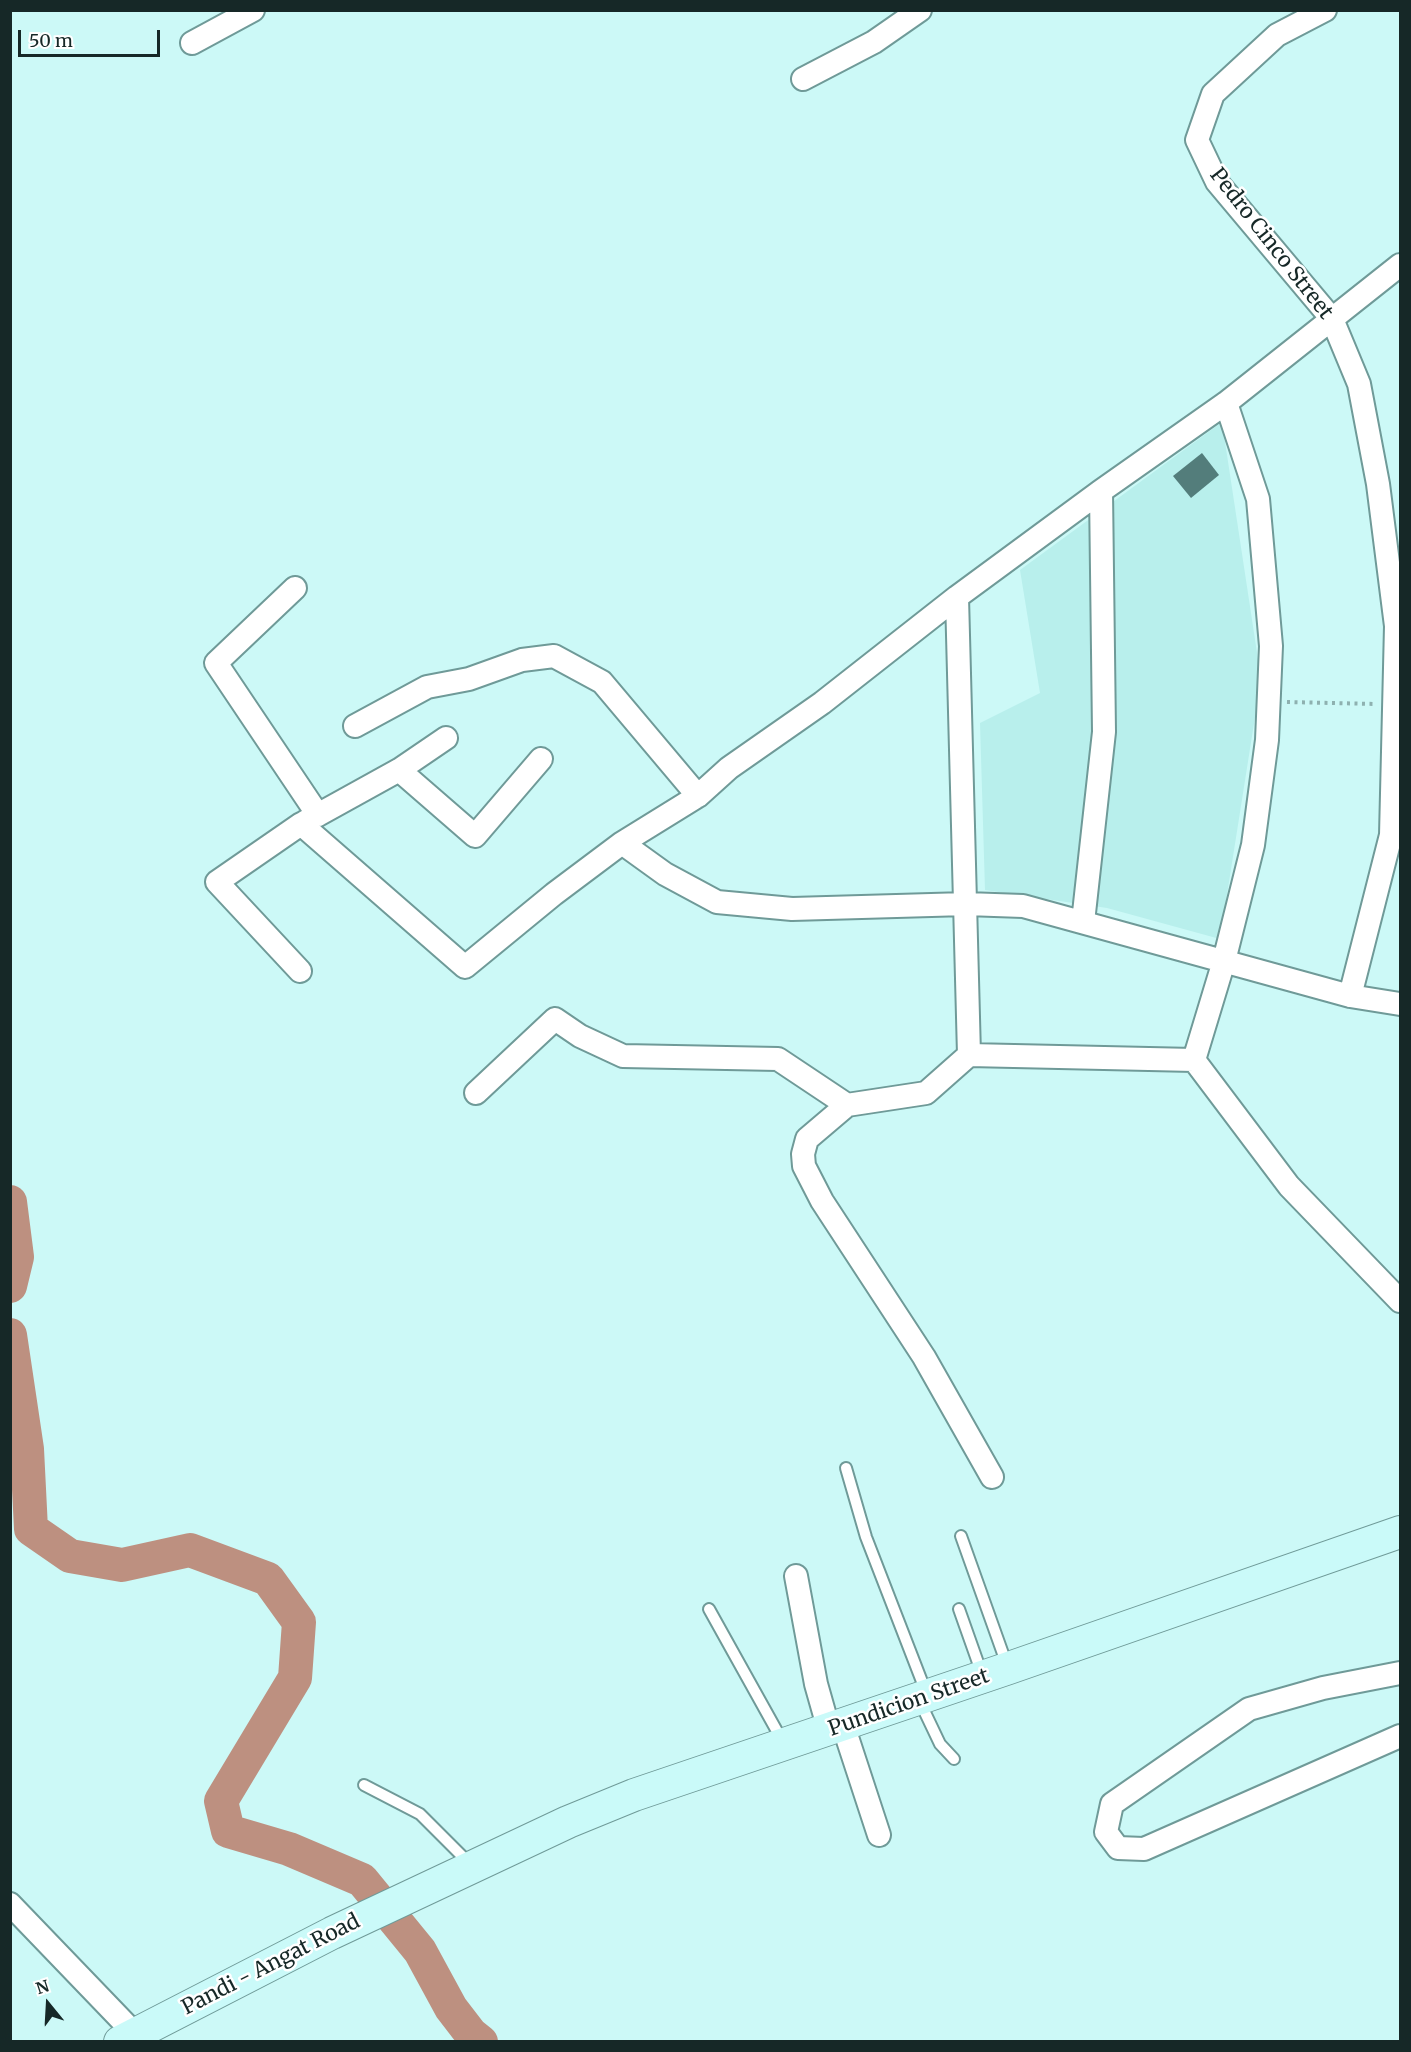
<!DOCTYPE html>
<style>
body{margin:0}
#map{position:relative;width:1411px;height:2052px;overflow:hidden;background:#ccf9f7;font-family:Merriweather,serif}
canvas{display:block}
.frame{position:absolute;inset:0;border:12px solid #162827;pointer-events:none}
.north{position:absolute;left:18px;top:1974px;width:60px;height:60px;-webkit-text-stroke:4px #fff;paint-order:stroke;rotate:342deg;font-size:16px;font-weight:700;line-height:24px;text-align:center;color:#162827}
.north::after{content:'';display:block;margin:auto;width:21px;height:27px;background:#162827;clip-path:polygon(50% 0,100% 100%,50% 72%,0 100%)}
.scale{position:absolute;left:18px;top:30px;width:142px;height:27px;box-sizing:border-box;border:3px solid #162827;border-top:0;padding-left:8px;font-size:18px;line-height:21px;white-space:nowrap;color:#162827;-webkit-text-stroke:4px #fff;paint-order:stroke}
</style>
<div id="map">
<canvas width="1411" height="2052"></canvas>
<div class="frame"></div>
<div class="north">N</div>
<div class="scale">50 m</div>
</div>
<script>
const ctx = document.querySelector('canvas').getContext('2d');
ctx.lineJoin = 'round';
function fillPath(path, color) { ctx.fillStyle = color; ctx.fill(path, 'evenodd'); }
const poly = rows => new Path2D(rows.map(r => 'M' + r).join(''));
function stroke(path, color, width, dash) { ctx.strokeStyle = color; ctx.lineWidth = width; ctx.lineCap = dash ? 'butt' : 'round'; ctx.setLineDash(dash || []); ctx.stroke(path); }
function label(font, color, halo, rows, align = 'center') {
  ctx.font = font + ' Merriweather,serif'; ctx.lineWidth = 5; ctx.setLineDash([]); ctx.textBaseline = 'middle'; ctx.strokeStyle = halo; ctx.fillStyle = color; for (const [text, x, y, turn = 0] of rows) {
    ctx.save(); ctx.translate(x, y); ctx.rotate((+turn || 0) * Math.PI / 180); ctx.textAlign = isNaN(turn) ? turn : align; if (halo) ctx.strokeText(text, 0, 0); ctx.fillText(text, 0, 0); ctx.restore();
  }
}
const built = poly([
 [1222,422,1261,679,1220,939,1107,908,985,890,980,723,1040,693,1020,570]
]);
const stream = poly([
 [469,2042,471,2034]
]);
const river = poly([
 [10,1202,17,1257,10,1286],
 [10,1335,27,1449,31,1529,70,1556,122,1565,190,1550,268,1579,299,1622,295,1678,221,1801,228,1831,289,1849,362,1880,420,1951,451,2008,471,2034,481,2042]
]);
const building = poly([
 [1202,453,1219,475,1191,498,1173,476]
]);
const path = poly([
 [1287,702,1376,704]
]);
const lane = poly([
 [846,1468,866,1537,926,1692],
 [961,1536,1007,1665],
 [709,1609,783,1742],
 [959,1609,982,1674],
 [920,1702,940,1744,954,1759],
 [364,1785,420,1814,470,1864]
]);
const street = poly([
 [1325,10,1277,35,1213,94,1197,140,1217,182,1332,319,1359,384,1378,484,1396,626,1391,835,1350,996],
 [192,43,253,10],
 [803,79,874,42,920,10],
 [1400,265,1226,403,1101,491,957,597,822,703,729,768,698,796,622,843,665,874,717,902,792,909,966,904,1023,906,1350,996,1400,1004],
 [1226,403,1258,499,1271,646,1267,740,1253,845,1224,961,1194,1060,1289,1186,1400,1301],
 [295,588,216,663,318,815],
 [957,597,969,1055,1194,1060],
 [355,726,427,687,469,679,522,660,554,656,602,682,698,796],
 [399,770,475,836,541,759],
 [305,822,399,770,446,738],
 [1083,922,1104,732,1101,491],
 [300,971,217,882,301,824,465,967,554,894,622,843],
 [969,1055,926,1093,847,1105,807,1139,803,1154,804,1166,822,1201,924,1357,992,1477],
 [476,1093,555,1019,580,1036,623,1056,778,1059,847,1105],
 [796,1576,816,1684,829,1730],
 [1400,1673,1323,1688,1249,1709,1112,1804,1106,1832,1118,1848,1144,1849,1400,1736],
 [843,1725,879,1835],
 [10,1904,135,2034]
]);
const secondary = poly([
 [120,2042,332,1933,568,1822,634,1795,1009,1668,1400,1532]
]);
const streetNames = [
 ["Pedro Cinco Street",1271,244,52],
 ["Pundicion Street",909,1703,-19],
 ["Pandi - Angat Road",271,1965,-27]
];
fillPath(built, '#b8efec');
stroke(stream, '#8b7165', 6);
stroke(river, '#bd9080', 34);
fillPath(building, '#537d7b');
stroke(lane, '#6f9a98', 14);
stroke(street, '#6f9a98', 26);
stroke(secondary, '#6f9a98', 34);
stroke(path, '#8eb1b0', 4, [3, 4.5]);
stroke(lane, '#fff', 10);
stroke(street, '#fff', 22);
stroke(secondary, '#cafaf9', 32);
label('21px', '#162827', '#fff', streetNames);
</script>
